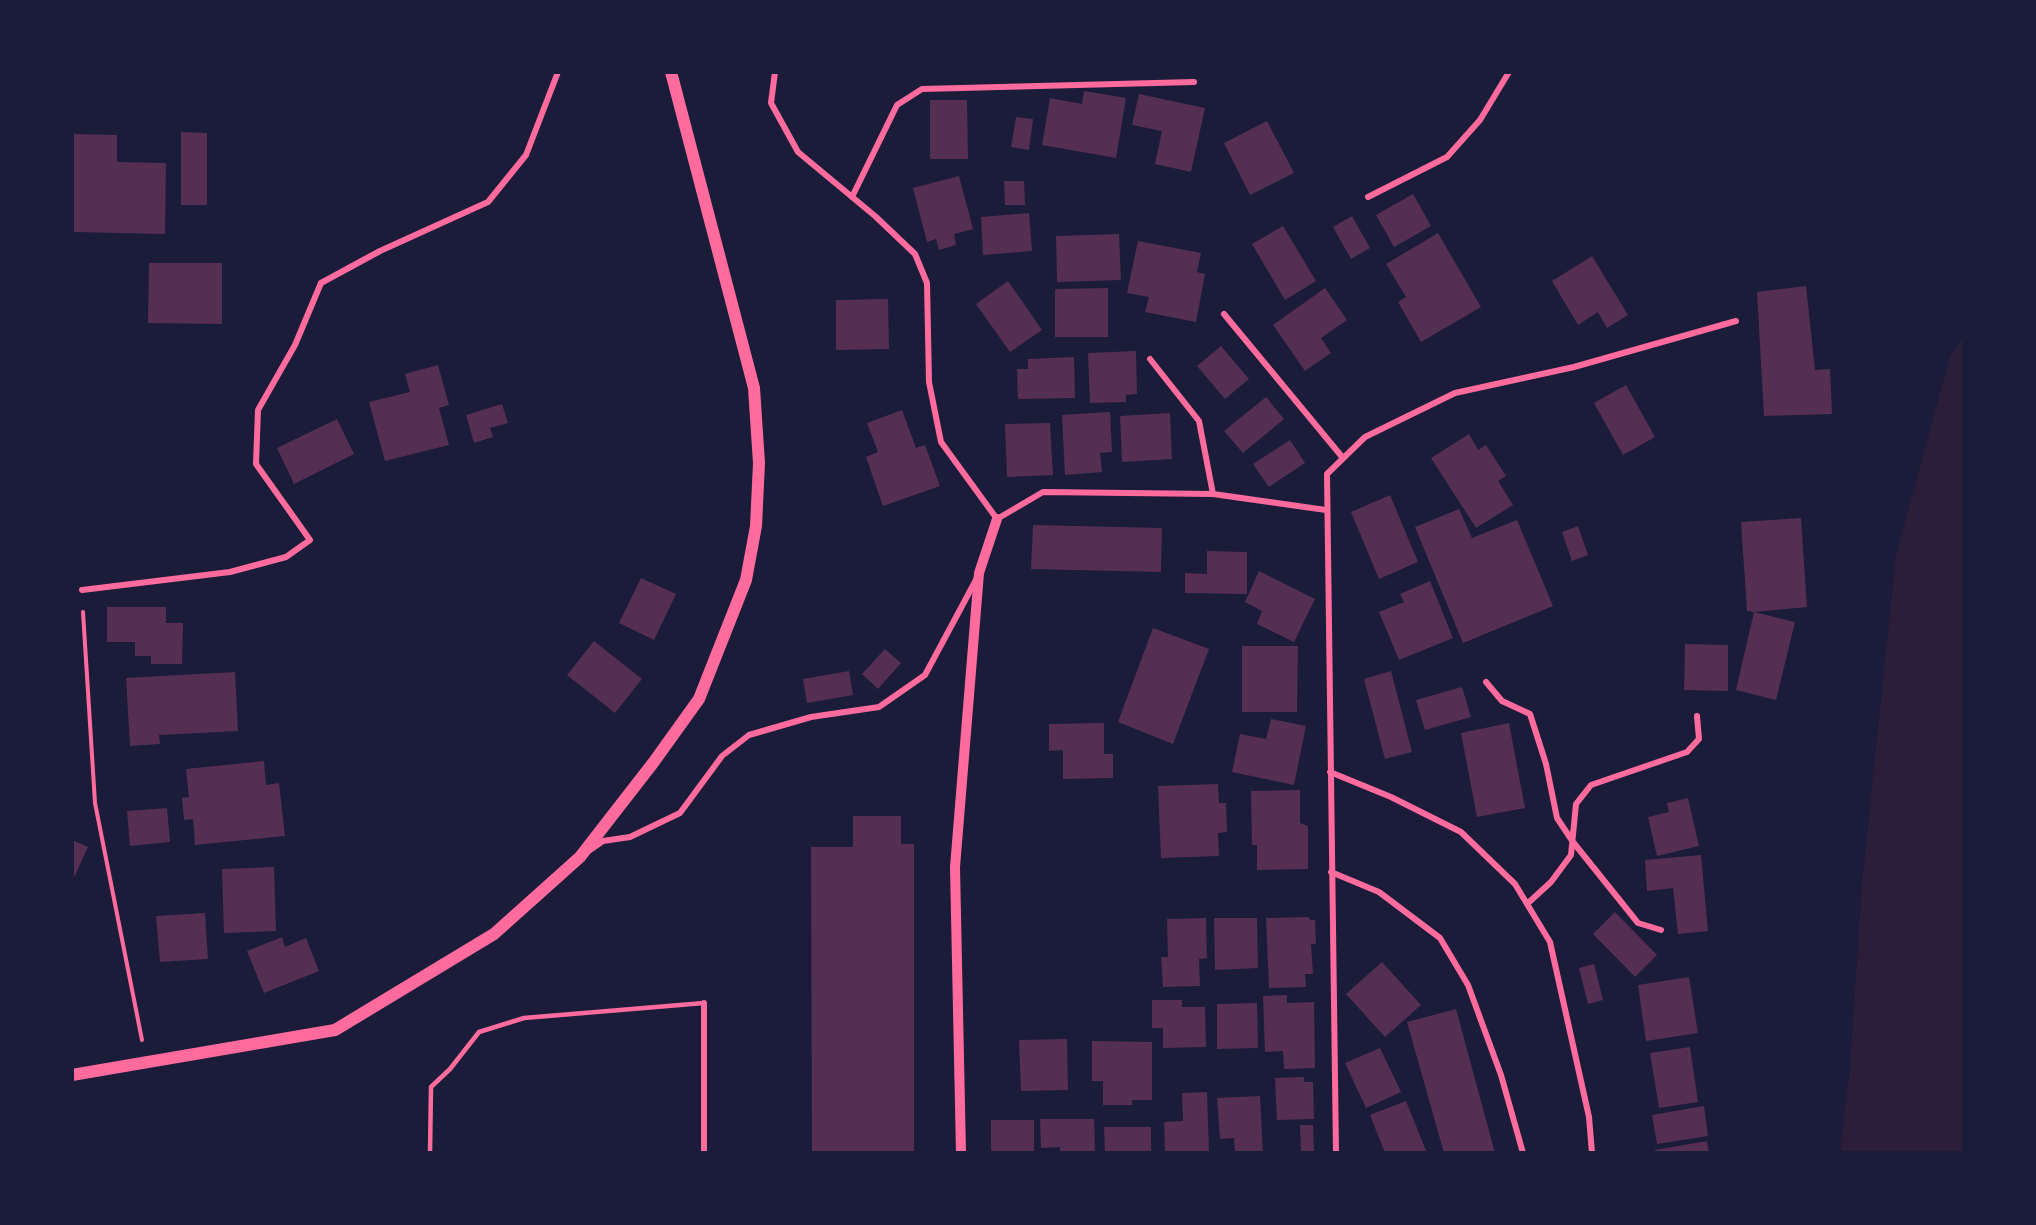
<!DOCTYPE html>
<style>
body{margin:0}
#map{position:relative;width:2036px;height:1225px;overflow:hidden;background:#1b1b3a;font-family:Quicksand,sans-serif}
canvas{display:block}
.frame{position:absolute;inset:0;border:74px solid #1b1b3a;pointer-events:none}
</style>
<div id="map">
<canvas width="2036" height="1225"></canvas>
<div class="frame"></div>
</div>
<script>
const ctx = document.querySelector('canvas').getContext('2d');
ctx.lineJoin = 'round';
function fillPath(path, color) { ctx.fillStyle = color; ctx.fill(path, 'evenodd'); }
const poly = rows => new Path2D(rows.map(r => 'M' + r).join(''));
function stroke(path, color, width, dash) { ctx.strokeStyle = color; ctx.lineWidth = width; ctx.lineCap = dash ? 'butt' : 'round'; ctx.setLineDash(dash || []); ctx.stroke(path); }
const green = poly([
 [1964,336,1964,1153,1840,1153,1850,1067,1862,883,1896,555,1949,360]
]);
const building = poly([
 [1084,91,1126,98,1116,158,1042,145,1050,98,1082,104],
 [1139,94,1205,108,1191,172,1155,164,1162,131,1132,125],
 [930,100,967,100,968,159,930,159],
 [1016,117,1033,119,1029,150,1011,147],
 [1267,121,1294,173,1250,195,1224,143],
 [181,132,207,133,207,205,181,205],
 [72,134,117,135,117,162,166,163,165,234,72,232],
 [959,176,973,229,954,234,956,245,939,250,936,239,927,242,913,188],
 [1004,181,1024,181,1025,205,1005,205],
 [1413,194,1431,226,1394,247,1376,215],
 [1029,213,1032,251,983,255,981,217],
 [1352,216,1370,248,1351,259,1333,227],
 [1283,226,1316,281,1285,300,1252,244],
 [1438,233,1481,307,1421,342,1398,302,1406,297,1386,264],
 [1119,234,1121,280,1057,282,1056,236],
 [1138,241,1201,253,1197,272,1205,274,1196,322,1145,312,1149,297,1127,293],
 [1592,256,1628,315,1607,328,1598,312,1578,325,1552,281],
 [149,263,222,263,222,324,148,323],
 [1008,281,1042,330,1010,352,976,304],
 [1806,286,1815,370,1830,369,1832,414,1764,416,1757,292],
 [1108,288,1108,337,1055,337,1055,289],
 [1325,288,1347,320,1321,338,1331,353,1305,371,1273,325],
 [888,299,889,349,836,350,836,300],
 [1221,346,1249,379,1225,399,1197,366],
 [1136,351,1137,394,1126,395,1126,402,1090,403,1088,353],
 [1074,357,1075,398,1018,399,1017,369,1028,369,1028,359],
 [438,365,449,405,439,408,449,445,385,461,369,402,410,392,405,374],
 [1626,385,1655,437,1623,455,1594,403],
 [1266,397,1284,419,1243,453,1224,431],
 [502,404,508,423,490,428,493,437,474,443,466,415],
 [902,410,916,448,925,445,940,486,883,506,866,457,878,452,867,423],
 [1110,412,1112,452,1100,453,1102,472,1065,475,1062,415],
 [1170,413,1172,459,1122,462,1120,416],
 [337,419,354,454,294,484,277,448],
 [1050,423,1053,475,1007,477,1005,424],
 [1469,434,1478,450,1486,445,1506,476,1498,481,1513,505,1476,528,1431,458],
 [1290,440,1305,463,1269,487,1253,464],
 [1390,495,1418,562,1379,579,1351,512],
 [1459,509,1472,538,1517,520,1553,606,1463,643,1415,527],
 [1801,518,1807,607,1754,612,1795,622,1776,700,1736,690,1754,612,1747,611,1741,522],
 [1033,525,1162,528,1161,572,1031,569],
 [1578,526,1588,555,1572,561,1562,532],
 [1207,551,1247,552,1247,594,1185,593,1185,573,1207,574],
 [1259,571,1315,599,1294,642,1257,624,1262,611,1245,602],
 [641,578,676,594,654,640,619,623],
 [1430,581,1453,638,1399,660,1379,612,1404,602,1400,594],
 [107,607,166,607,166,623,183,623,182,664,151,664,151,656,135,656,135,642,107,642],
 [1153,628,1209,649,1173,744,1118,722],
 [594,641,642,679,615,713,567,675],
 [1685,644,1728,645,1728,691,1684,690],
 [1242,646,1298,646,1297,712,1242,712],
 [885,649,901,663,878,689,862,674],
 [849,671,853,695,807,703,803,679],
 [1391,671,1412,752,1385,759,1364,679],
 [235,672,238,731,159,735,160,744,130,746,126,678],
 [1462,687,1471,717,1425,730,1416,700],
 [1271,719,1306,726,1294,785,1232,772,1240,734,1266,739],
 [1104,723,1104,754,1113,754,1113,778,1063,779,1063,750,1049,751,1049,724],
 [1509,723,1525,808,1477,817,1461,733],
 [264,761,266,785,279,783,285,836,195,845,193,819,184,820,182,798,189,797,186,769],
 [1218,784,1219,803,1226,803,1227,832,1218,833,1219,856,1161,858,1158,786],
 [1300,790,1300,823,1308,826,1308,869,1257,870,1257,845,1252,845,1251,791],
 [1688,798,1699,846,1657,856,1648,817,1669,812,1667,803],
 [167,808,170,842,130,846,127,811],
 [853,816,901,816,901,844,914,844,914,1153,812,1153,811,847,853,847],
 [72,840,88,847,72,882],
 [1701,855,1708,931,1678,934,1673,888,1647,891,1645,860],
 [274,867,276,931,224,933,222,869],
 [1615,912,1657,955,1635,977,1593,934],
 [205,913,208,959,160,962,156,916],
 [1309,917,1310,920,1315,920,1316,944,1311,944,1313,974,1305,974,1306,987,1269,988,1266,918],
 [1206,918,1207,958,1199,959,1200,986,1163,987,1161,957,1168,957,1167,919],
 [1214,918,1257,918,1258,968,1215,970],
 [282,937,285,947,306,938,319,971,264,993,247,951],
 [1382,962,1421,1005,1385,1037,1346,994],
 [1594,964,1603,1000,1588,1004,1579,968],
 [1689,977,1698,1033,1646,1041,1638,985],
 [1287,995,1287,1003,1314,1002,1315,1068,1284,1069,1283,1051,1265,1052,1263,996],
 [1152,1000,1182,1000,1182,1007,1205,1007,1206,1047,1163,1048,1163,1028,1152,1028],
 [1257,1003,1258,1048,1217,1049,1217,1004],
 [1456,1009,1495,1153,1444,1153,1407,1022],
 [1067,1039,1068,1090,1021,1091,1019,1040],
 [1092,1041,1152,1042,1152,1100,1132,1100,1132,1105,1103,1105,1103,1081,1092,1081],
 [1690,1047,1698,1102,1659,1108,1650,1053],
 [1380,1048,1401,1092,1366,1108,1345,1063],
 [1304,1077,1304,1082,1313,1082,1314,1119,1277,1120,1275,1078],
 [1207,1092,1209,1153,1165,1153,1164,1122,1183,1121,1182,1093],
 [1260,1096,1263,1153,1235,1153,1234,1138,1220,1139,1217,1098],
 [1406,1101,1427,1153,1385,1153,1370,1115],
 [1704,1106,1708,1136,1657,1144,1652,1115],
 [1040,1119,1094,1119,1095,1153,1060,1153,1060,1147,1041,1148],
 [991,1120,1034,1120,1034,1153,991,1153],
 [1300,1125,1313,1125,1314,1153,1301,1153],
 [1104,1127,1151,1127,1151,1153,1105,1153],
 [1707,1141,1709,1153,1656,1153,1655,1150]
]);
const path = poly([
 [83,612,95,803,142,1040]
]);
const service = poly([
 [430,1153,431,1087,450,1069,479,1032,524,1018,704,1003]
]);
const minor = poly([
 [775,72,771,103,798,152,875,216,915,254,927,283,929,382,941,442,997,519,1043,492,1213,494,1326,510],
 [852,197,897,105,922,89,1194,82],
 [1368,197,1447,157,1480,120,1509,72],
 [1224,314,1343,458],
 [1150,359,1199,421,1213,494],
 [82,590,230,572,286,557,310,540,256,464,258,410,295,345,321,283,380,251,488,202,526,155,558,72],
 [1486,682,1502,701,1530,714,1546,764,1557,818,1573,842,1638,923,1661,930],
 [1330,772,1391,797,1461,832,1515,884,1550,942,1589,1117,1592,1153],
 [590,850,603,841,630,837,680,813,722,756,749,735,811,717,879,707,925,675,977,578],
 [1331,872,1379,892,1440,938,1468,985,1501,1075,1523,1153],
 [1527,904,1551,882,1571,855,1576,804,1591,785,1687,752,1699,739,1697,716],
 [704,1003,704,1153],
 [1336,1153,1327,474,1365,437,1455,393,1574,367,1736,321]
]);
const tertiary = poly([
 [961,1153,955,867,979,573,997,519]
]);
const secondary = poly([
 [72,1075,335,1030,494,934,580,857,653,763,699,699,746,580,756,526,759,463,754,388,671,72]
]);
fillPath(green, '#2a1e3b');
fillPath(building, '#542f53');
stroke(path, '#ff6b9d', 4);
stroke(service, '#ff6b9d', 4.5);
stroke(minor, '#ff6b9d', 6);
stroke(tertiary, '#ff6b9d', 10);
stroke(secondary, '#ff6b9d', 12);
</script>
